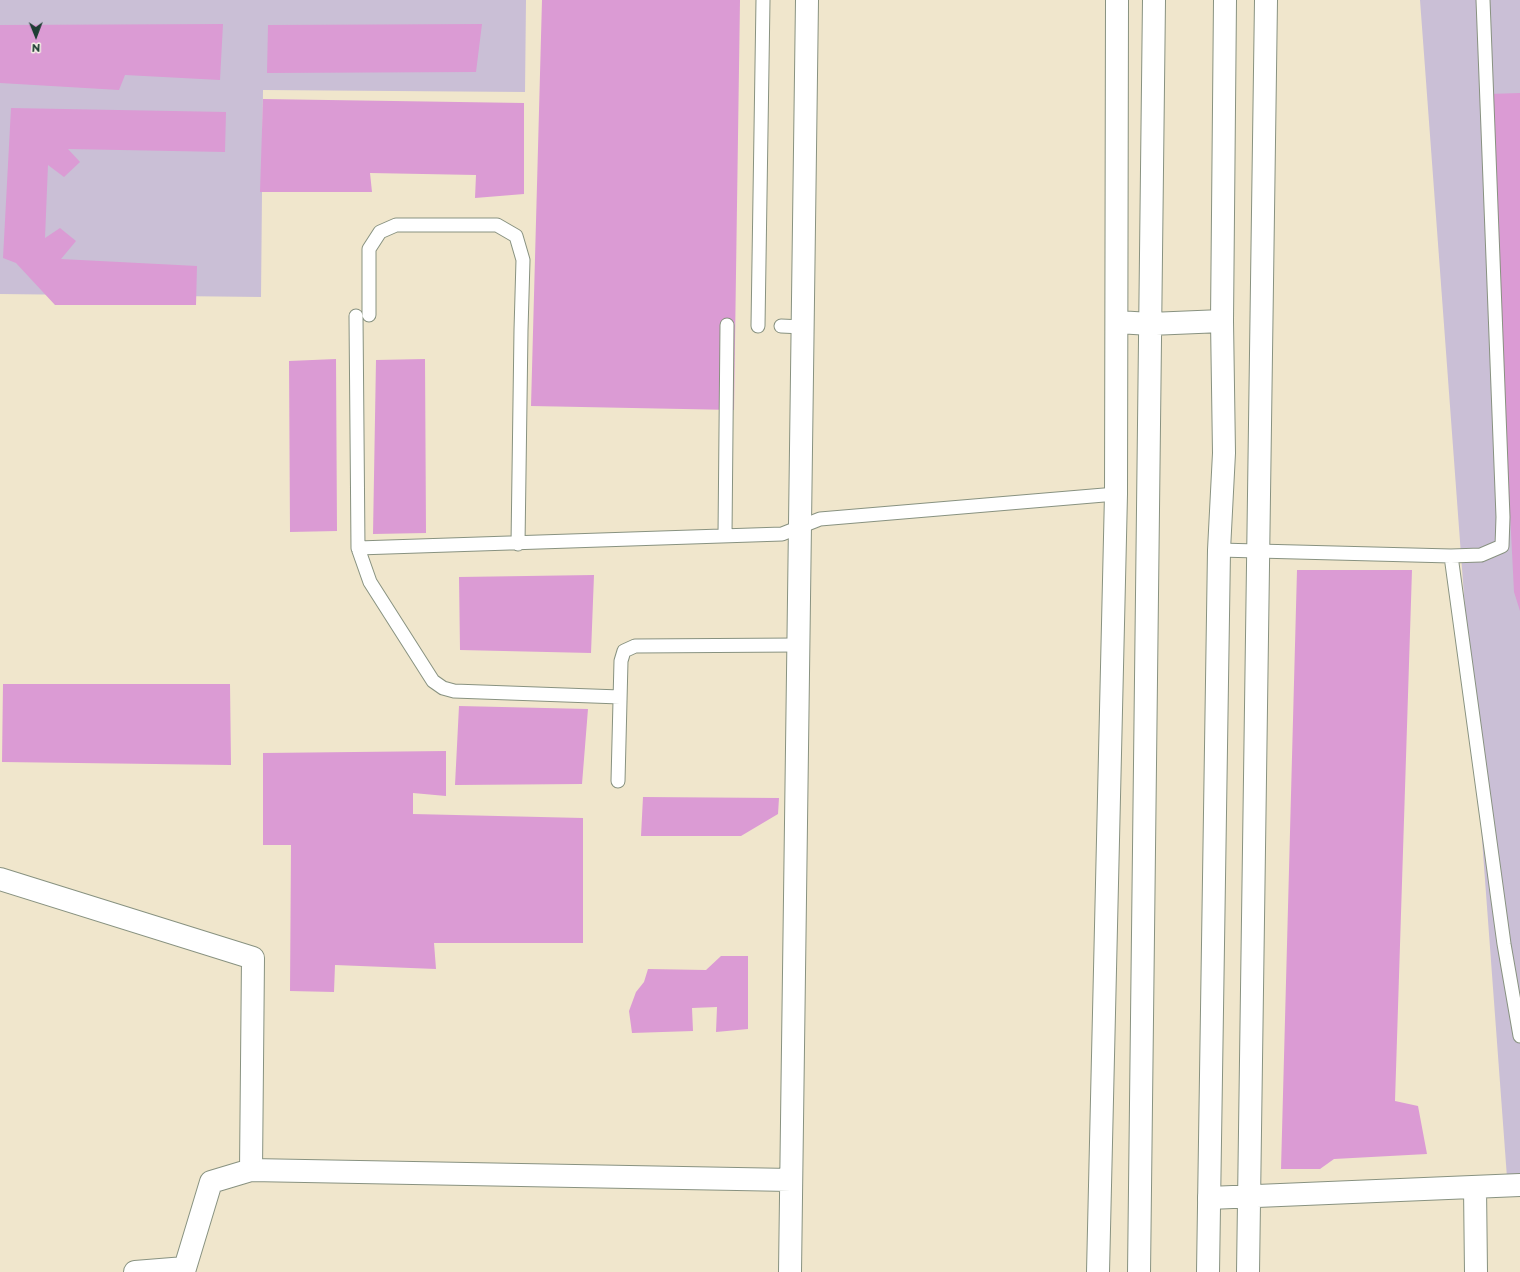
<!DOCTYPE html>
<style>
body{margin:0}
#map{position:relative;width:1520px;height:1272px;overflow:hidden;background:#f0e6cc;font-family:"Playpen Sans",sans-serif}
canvas{display:block}
.north{position:absolute;left:16px;top:16px;width:40px;height:40px;-webkit-text-stroke:3px #f7f3e8;paint-order:stroke;rotate:179deg;font-size:11px;font-weight:700;line-height:16px;text-align:center;color:#1f3d34}
.north::after{content:'';display:block;margin:auto;width:14px;height:18px;background:#1f3d34;clip-path:polygon(50% 0,100% 100%,50% 72%,0 100%)}
</style>
<div id="map">
<canvas width="1520" height="1272"></canvas>
<div class="north">N</div>
</div>
<script>
const ctx = document.querySelector('canvas').getContext('2d');
ctx.lineJoin = 'round';
function fillPath(path, color) { ctx.fillStyle = color; ctx.fill(path, 'evenodd'); }
const poly = rows => new Path2D(rows.map(r => 'M' + r).join(''));
function stroke(path, color, width, dash) { ctx.strokeStyle = color; ctx.lineWidth = width; ctx.lineCap = dash ? 'butt' : 'round'; ctx.setLineDash(dash || []); ctx.stroke(path); }
const industrial = poly([
 [0,0,526,0,525,92,263,90,261,297,0,294],
 [1420,0,1520,0,1520,1190,1508,1191]
]);
const building = poly([
 [542,0,740,0,734,410,531,406],
 [223,24,220,80,125,75,119,90,0,83,0,25],
 [482,24,476,72,267,73,268,25],
 [1520,93,1520,611,1514,592,1489,94],
 [263,99,524,103,524,194,475,198,476,175,370,173,372,192,260,192],
 [11,108,226,112,225,152,68,149,80,162,64,177,48,165,45,238,60,228,76,241,61,259,197,266,196,305,55,305,16,263,3,258],
 [336,359,337,531,290,532,289,361],
 [425,359,426,533,373,534,376,360],
 [1297,570,1412,570,1395,1101,1418,1106,1427,1154,1334,1159,1320,1169,1281,1169],
 [594,575,591,653,460,650,459,577],
 [3,684,230,684,231,765,2,762],
 [459,706,588,709,582,784,455,785],
 [446,751,446,796,413,793,413,814,583,818,583,943,434,943,436,969,335,965,334,992,290,991,291,845,263,845,263,753],
 [643,797,779,798,778,814,741,836,641,836],
 [721,956,748,956,748,1029,716,1032,717,1007,692,1008,693,1031,632,1033,629,1011,636,992,644,982,648,969,706,970]
]);
const service = poly([
 [369,315,369,249,380,232,396,225,497,225,516,236,523,260,521,330,518,544],
 [356,316,358,548,370,582,433,681,443,688,454,691,620,697],
 [758,326,763,0],
 [781,326,803,327],
 [725,535,727,325],
 [358,548,782,534,820,519,1116,494],
 [1219,550,1451,556,1481,555,1502,546,1503,517,1483,0],
 [1451,556,1504,944,1520,1036],
 [618,781,621,661,624,651,635,646,798,645]
]);
const minor = poly([
 [1118,322,1150,324],
 [0,879,253,958,251,1170],
 [1475,1187,1476,1272],
 [1209,1198,1520,1185],
 [135,1272,185,1268,211,1182,251,1170,791,1180],
 [790,1272,807,0],
 [1098,1272,1116,494,1117,0],
 [1248,1272,1266,0]
]);
const tertiary = poly([
 [1150,324,1222,321],
 [1139,1272,1154,0],
 [1208,1272,1219,550,1224,453,1222,321,1225,0]
]);
fillPath(industrial, '#cabfd6');
fillPath(building, '#db9bd4');
stroke(service, '#889280', 15);
stroke(minor, '#889280', 24);
stroke(tertiary, '#889280', 24);
stroke(service, '#fff', 13);
stroke(minor, '#fff', 22);
stroke(tertiary, '#fff', 22);
</script>
